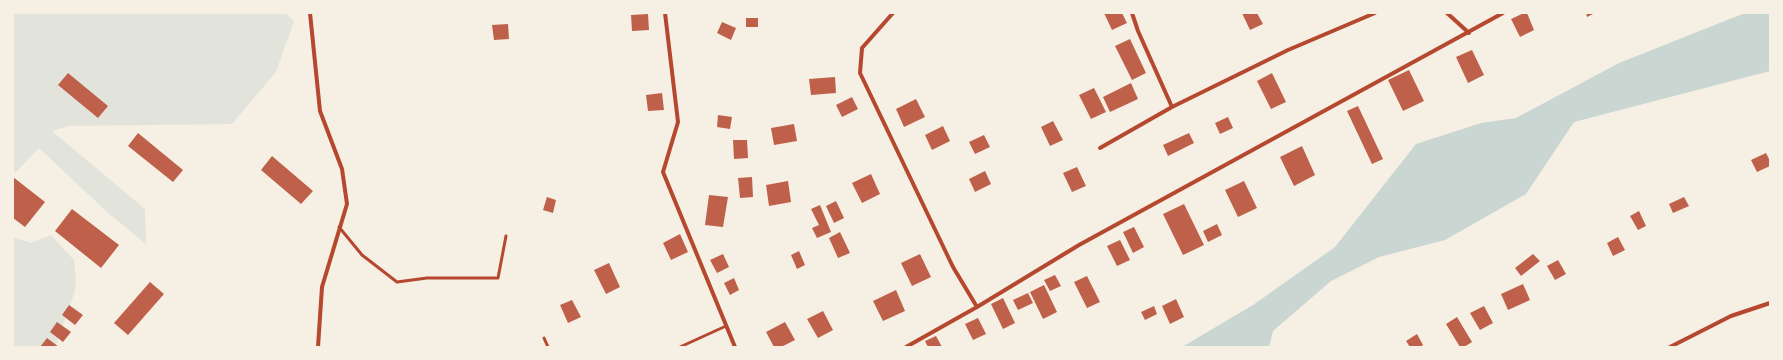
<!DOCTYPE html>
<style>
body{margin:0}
#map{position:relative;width:1783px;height:360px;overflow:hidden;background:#f6efe4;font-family:Mulish,sans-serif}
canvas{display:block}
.frame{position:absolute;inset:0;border:14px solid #f6efe4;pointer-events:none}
</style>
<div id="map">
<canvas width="1783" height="360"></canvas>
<div class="frame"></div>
</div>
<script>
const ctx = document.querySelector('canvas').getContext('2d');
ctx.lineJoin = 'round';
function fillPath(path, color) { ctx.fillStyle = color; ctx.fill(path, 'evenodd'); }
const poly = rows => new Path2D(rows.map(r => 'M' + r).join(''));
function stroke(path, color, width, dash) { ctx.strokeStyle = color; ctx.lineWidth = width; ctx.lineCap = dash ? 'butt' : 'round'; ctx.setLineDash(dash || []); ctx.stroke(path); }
const green = poly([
 [13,13,285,13,294,21,276,72,232,124,69,126,52,131,145,209,146,244,107,212,39,148,15,173,13,173],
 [51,235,74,260,76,282,74,294,55,347,13,347,13,237,31,243]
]);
const water = poly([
 [1745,13,1770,13,1770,71,1574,122,1526,194,1445,240,1379,257,1331,281,1273,331,1269,347,1182,347,1253,305,1335,247,1416,144,1481,123,1516,118,1619,63]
]);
const building = poly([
 [1104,13,1122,13,1127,23,1112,30],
 [1242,13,1257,13,1263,24,1250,30],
 [1524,13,1527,13,1534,30,1520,37,1511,19],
 [1586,13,1595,13,1587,17],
 [648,14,649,30,632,31,631,15],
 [746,18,758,18,758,27,746,27],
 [722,22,736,28,731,40,717,33],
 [508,24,509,39,494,40,492,25],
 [1130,39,1146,73,1132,80,1115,46],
 [1472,50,1484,75,1468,83,1456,57],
 [1409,70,1424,101,1403,111,1388,80],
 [68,73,108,106,98,118,58,85],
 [1272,73,1286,102,1271,109,1257,81],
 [835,77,836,93,811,95,809,79],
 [1131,83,1138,99,1110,112,1103,97],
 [1094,88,1106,112,1091,119,1079,95],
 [662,93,664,110,648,111,646,95],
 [852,97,858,109,842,117,836,105],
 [916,99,925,117,904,127,896,109],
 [1358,106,1383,159,1372,164,1347,111],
 [718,115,732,117,730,129,717,127],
 [1228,117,1233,128,1220,134,1215,123],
 [1053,121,1063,140,1050,146,1041,127],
 [794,124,797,141,774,145,771,128],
 [943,126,950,141,932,150,925,135],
 [138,133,183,170,173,182,128,146],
 [1189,133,1194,143,1168,156,1163,145],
 [984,135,990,147,975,154,969,142],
 [733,140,747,140,748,158,734,159],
 [1302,146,1315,175,1294,186,1280,157],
 [1766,153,1770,161,1770,166,1757,172,1751,160],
 [272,156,313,191,301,204,261,170],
 [1077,167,1086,186,1072,192,1063,173],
 [985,171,991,184,975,192,969,179],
 [871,174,880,194,862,203,852,183],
 [13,177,45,202,25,227,13,218],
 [752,177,753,197,740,198,738,178],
 [788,181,791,202,769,206,766,185],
 [1244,181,1257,208,1238,217,1225,190],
 [709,195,728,197,723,227,705,225],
 [547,197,556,200,553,213,543,210],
 [1684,197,1689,206,1673,213,1669,204],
 [836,201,844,218,834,223,826,206],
 [1184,204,1204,245,1183,255,1163,214],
 [820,205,831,232,817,238,812,228,819,225,811,209],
 [72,209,119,245,101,268,55,231],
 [1639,211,1646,226,1638,230,1630,216],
 [1217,224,1222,235,1208,242,1203,231],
 [1134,227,1144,247,1133,253,1123,232],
 [840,232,850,253,838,258,829,238],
 [680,234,688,252,671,260,663,243],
 [1618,237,1625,250,1613,256,1607,243],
 [1120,240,1130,260,1117,266,1107,246],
 [799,251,805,265,797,269,791,255],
 [723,254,729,267,717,273,710,260],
 [920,254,931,277,912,286,901,263],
 [1533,254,1540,261,1521,276,1515,268],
 [1558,260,1566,274,1555,280,1547,266],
 [609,263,620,287,606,294,594,270],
 [1055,275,1061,286,1050,291,1044,280],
 [1087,276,1100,302,1087,308,1074,282],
 [734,278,739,290,730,295,724,283],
 [150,282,164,294,128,335,114,323],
 [1523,284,1530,300,1508,310,1501,294],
 [1044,285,1057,312,1043,319,1030,292],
 [896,290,905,311,883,321,873,301],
 [1028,293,1033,303,1018,310,1013,300],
 [1003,298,1015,323,1003,329,991,304],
 [1176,299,1184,317,1170,324,1162,306],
 [572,300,581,317,568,323,560,305],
 [69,305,83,315,75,325,62,315],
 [1154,306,1157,314,1145,320,1141,312],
 [1484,306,1493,323,1480,330,1470,313],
 [823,311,833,330,818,338,807,319],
 [1457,317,1472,342,1464,347,1460,347,1446,324],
 [978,318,986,334,973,340,965,324],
 [57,322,71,332,63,342,50,332],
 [785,322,795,340,781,347,774,347,766,332],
 [1417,334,1423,345,1420,347,1410,347,1406,341],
 [936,336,942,347,928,347,925,341],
 [47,338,59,347,40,347]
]);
const service = poly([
 [339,227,362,255,397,282,427,278,498,278,506,236],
 [544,338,548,347],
 [680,347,726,326]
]);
const minor = poly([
 [310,13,320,111,342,169,347,204,322,287,318,347],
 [665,13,678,122,663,172,735,347],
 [893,13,862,48,860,73,953,267,977,307],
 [1132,13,1138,31,1172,107],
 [1447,13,1469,33],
 [1100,148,1172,107,1288,50,1375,13],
 [906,347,977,307,1079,245,1503,13],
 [1670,347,1731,316,1770,303]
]);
fillPath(green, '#e2e4dc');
fillPath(water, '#c9d6d2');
fillPath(building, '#bf614a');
stroke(service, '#b5482f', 3);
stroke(minor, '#b5482f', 4);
</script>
